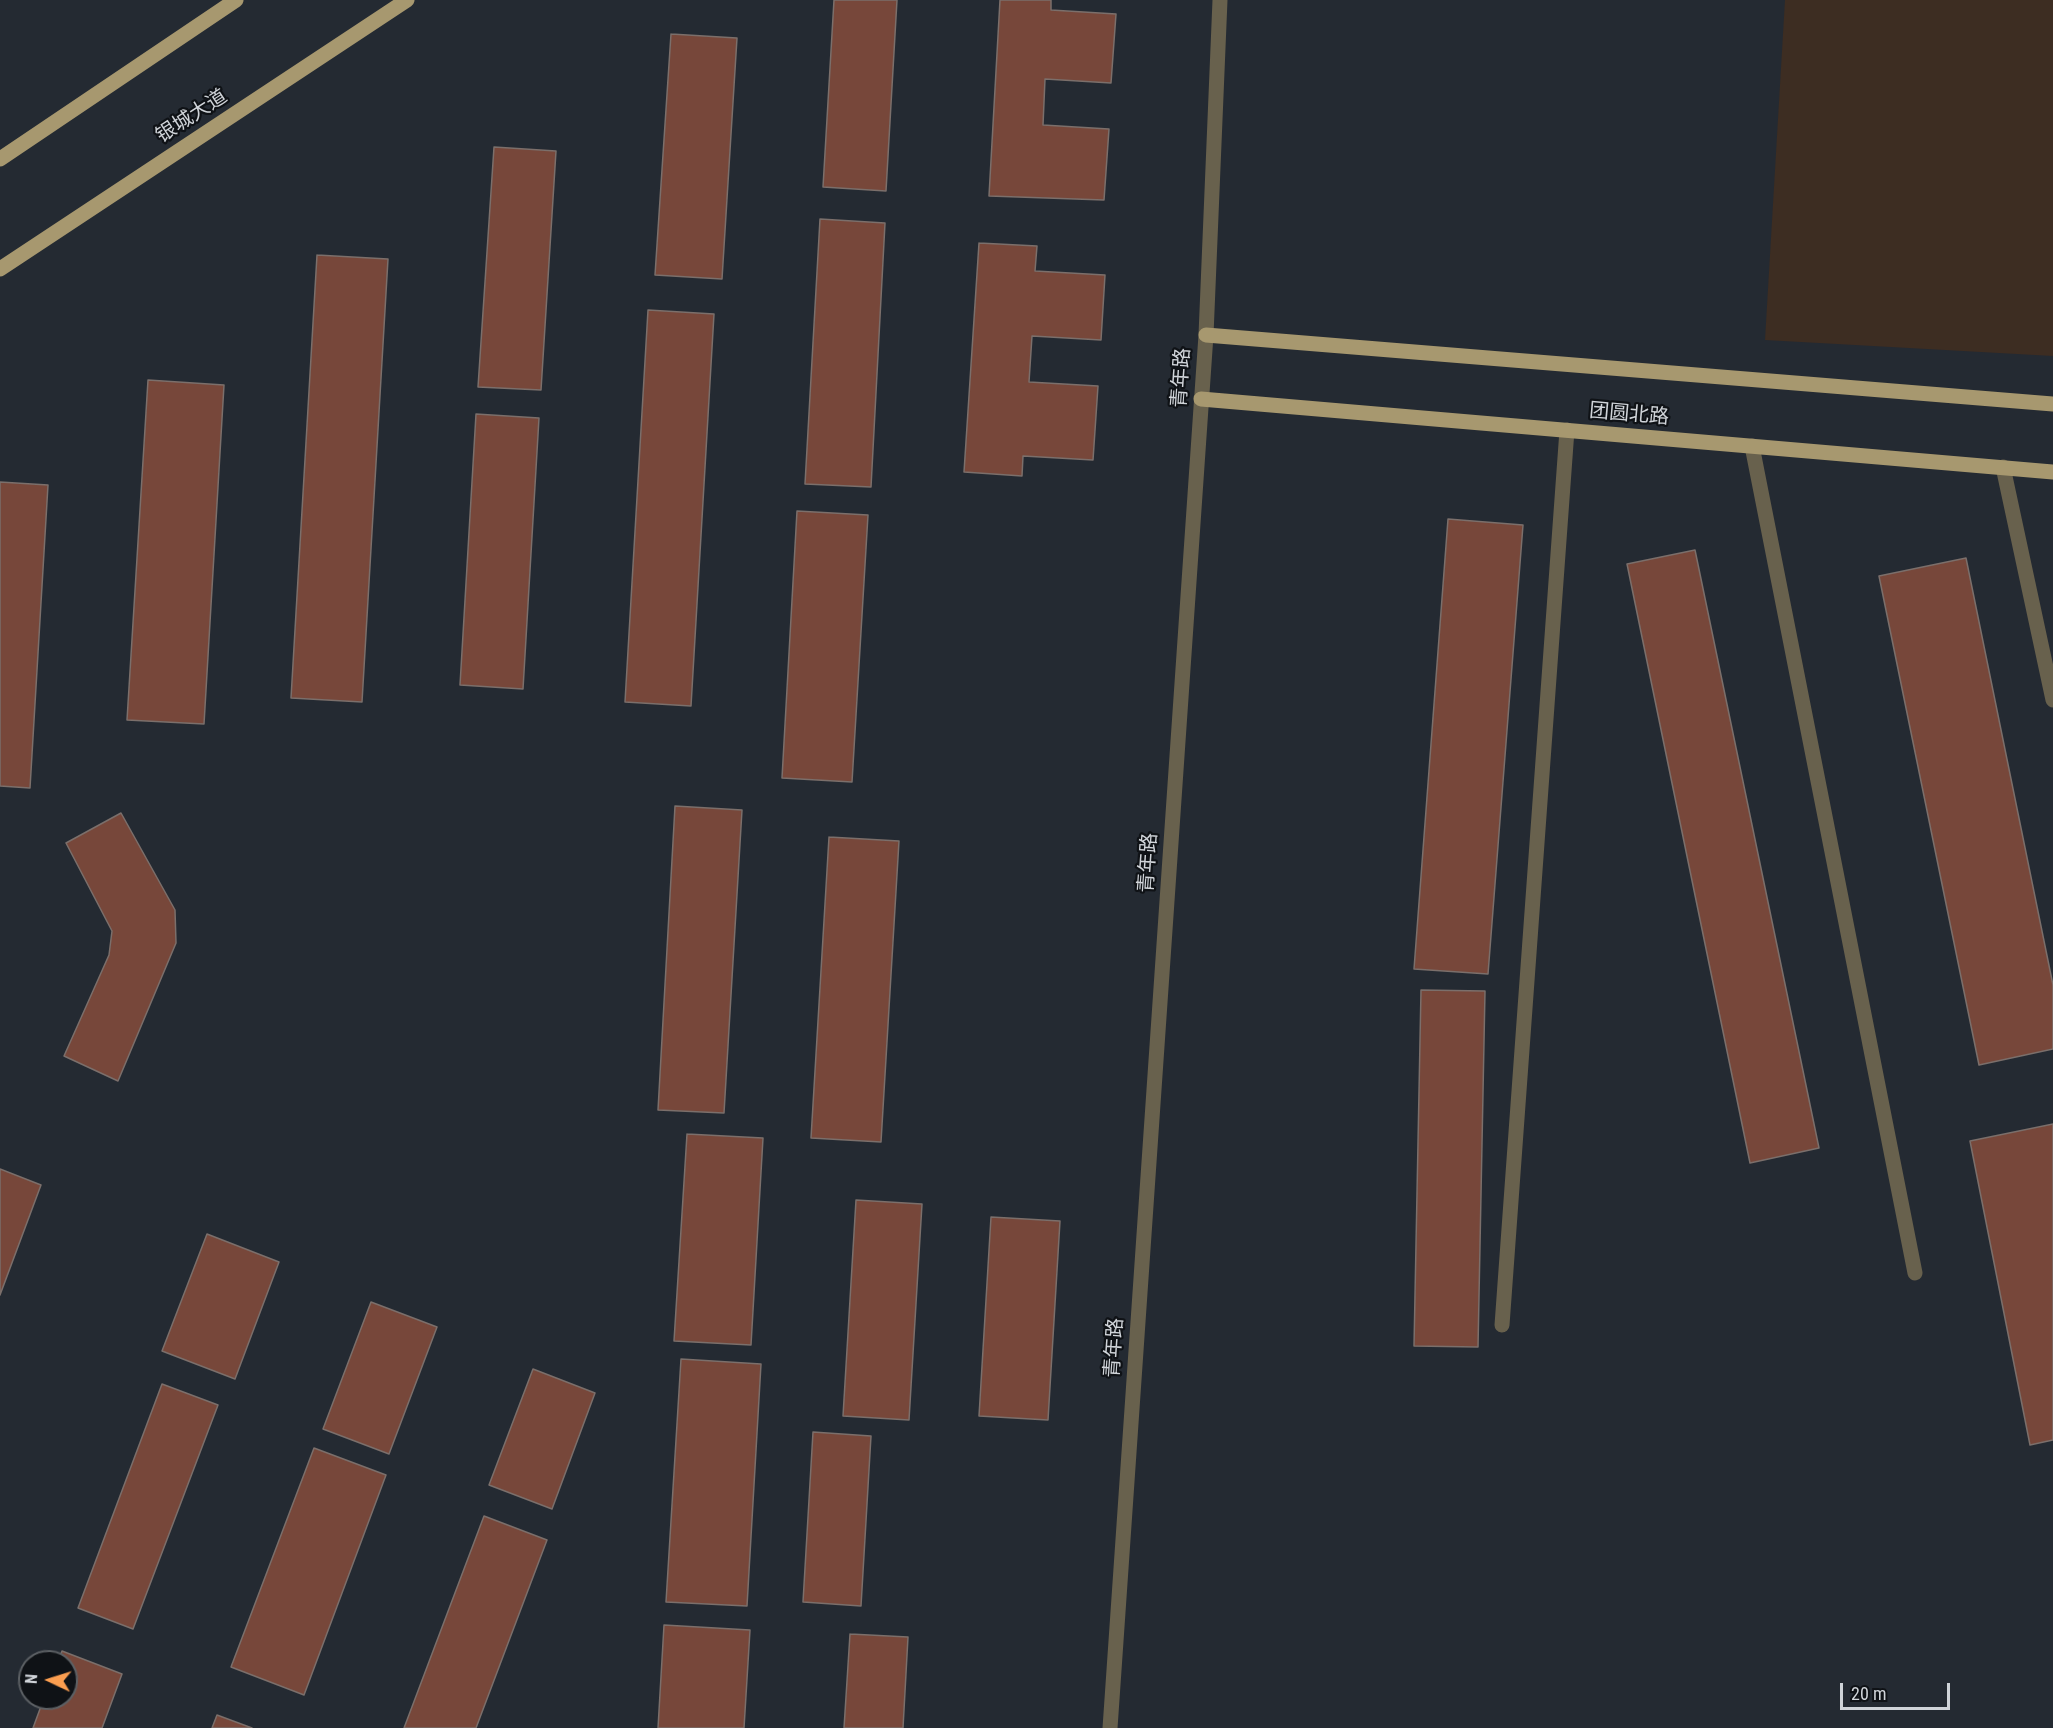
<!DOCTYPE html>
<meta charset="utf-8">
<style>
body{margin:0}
#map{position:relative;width:2053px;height:1728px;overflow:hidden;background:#242a32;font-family:"Roboto Condensed",sans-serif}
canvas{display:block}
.north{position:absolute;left:18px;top:1650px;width:60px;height:60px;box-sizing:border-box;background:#0f1216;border:2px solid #5c6064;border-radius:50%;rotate:274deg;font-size:16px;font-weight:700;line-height:24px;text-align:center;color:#d0d4d9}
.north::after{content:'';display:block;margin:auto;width:21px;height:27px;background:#fb9e50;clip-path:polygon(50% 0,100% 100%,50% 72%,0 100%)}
.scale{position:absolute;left:1840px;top:1683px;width:110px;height:27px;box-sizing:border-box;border:3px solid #d0d4d9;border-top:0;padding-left:8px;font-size:18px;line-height:21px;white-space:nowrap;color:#d0d4d9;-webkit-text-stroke:4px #0f1216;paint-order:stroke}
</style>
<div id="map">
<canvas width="2053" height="1728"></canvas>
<div class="north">N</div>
<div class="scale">20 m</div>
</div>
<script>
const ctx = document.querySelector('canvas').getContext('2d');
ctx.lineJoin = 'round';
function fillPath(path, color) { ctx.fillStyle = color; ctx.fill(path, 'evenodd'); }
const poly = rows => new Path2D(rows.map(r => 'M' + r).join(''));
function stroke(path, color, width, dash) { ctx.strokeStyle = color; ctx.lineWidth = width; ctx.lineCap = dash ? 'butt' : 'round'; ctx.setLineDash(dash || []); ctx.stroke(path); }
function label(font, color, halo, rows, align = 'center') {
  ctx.font = font + ' "Roboto Condensed","Noto Sans SC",sans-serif'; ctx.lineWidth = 4.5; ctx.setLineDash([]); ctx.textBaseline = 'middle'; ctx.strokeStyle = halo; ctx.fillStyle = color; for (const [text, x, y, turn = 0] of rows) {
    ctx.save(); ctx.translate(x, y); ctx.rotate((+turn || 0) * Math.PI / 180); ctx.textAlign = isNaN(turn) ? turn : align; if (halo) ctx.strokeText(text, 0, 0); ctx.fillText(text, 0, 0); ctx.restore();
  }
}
const commercial = poly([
 [1785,0,2053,0,2053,356,1765,340]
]);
const building = poly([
 [834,0,897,0,886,191,823,187,834,0],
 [1000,0,1051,0,1051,10,1116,14,1111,83,1045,79,1043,125,1109,129,1104,200,989,196,1000,0],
 [671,34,737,38,722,279,655,275,671,34],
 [494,147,556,151,541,390,478,387,494,147],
 [820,219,885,223,871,487,805,484,820,219],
 [979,243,1037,246,1035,271,1105,275,1101,340,1032,336,1029,382,1098,386,1093,460,1023,456,1022,476,964,472,979,243],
 [317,255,388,259,362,702,291,698,317,255],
 [648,310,714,314,691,706,625,702,648,310],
 [148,380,224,385,204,724,127,720,148,380],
 [476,414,539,418,523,689,460,685,476,414],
 [0,482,48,485,30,788,0,786,0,482],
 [797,511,868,515,852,782,782,778,797,511],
 [1448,519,1523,525,1488,974,1414,969,1448,519],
 [1695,550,1819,1148,1750,1163,1627,564,1695,550],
 [1966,558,2053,985,2053,1049,1979,1065,1879,576,1966,558],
 [675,806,742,810,724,1113,658,1110,675,806],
 [121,813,175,910,176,943,118,1081,64,1056,109,955,112,931,66,843,121,813],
 [829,837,899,841,881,1142,811,1138,829,837],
 [1421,990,1485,991,1478,1347,1414,1346,1421,990],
 [2053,1124,2053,1440,2030,1445,1970,1141,2053,1124],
 [687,1134,763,1138,751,1345,674,1341,687,1134],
 [0,1169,41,1185,0,1295,0,1169],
 [856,1200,922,1204,909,1420,843,1416,856,1200],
 [991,1217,1060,1221,1048,1420,979,1416,991,1217],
 [207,1234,279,1262,235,1379,162,1351,207,1234],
 [371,1302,437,1327,389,1454,323,1429,371,1302],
 [681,1359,761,1364,747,1606,666,1602,681,1359],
 [533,1369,595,1393,552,1509,489,1485,533,1369],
 [162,1384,218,1405,133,1629,78,1608,162,1384],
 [813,1432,871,1436,861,1606,803,1602,813,1432],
 [314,1448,386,1475,304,1695,231,1667,314,1448],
 [484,1516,547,1540,476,1728,404,1728,484,1516],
 [664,1625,750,1630,744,1728,658,1728,664,1625],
 [850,1634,908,1637,903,1728,844,1728,850,1634],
 [62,1651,122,1674,102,1728,33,1728,44,1698,66,1698,66,1662,58,1662,62,1651],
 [217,1715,252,1728,212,1728,217,1715]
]);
const minor = poly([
 [1752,446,1915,1273],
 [2003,467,2053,700],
 [1502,1325,1567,430],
 [1110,1728,1206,335,1220,0]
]);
const major = poly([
 [0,159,236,0],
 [0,269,407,0],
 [1206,335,2053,404],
 [1201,399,2053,472]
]);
const streetNames = [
 ["银城大道",192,117,-33],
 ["青年路",1182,378,-86],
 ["团圆北路",1629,415,5],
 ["青年路",1149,863,-86],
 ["青年路",1115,1348,-86]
];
fillPath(commercial, '#3d2d22');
fillPath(building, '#77473a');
stroke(building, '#7b6f6b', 1.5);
stroke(minor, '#68614d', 15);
stroke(major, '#a7986f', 15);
label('20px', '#d0d4d9', '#0f1216', streetNames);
</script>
